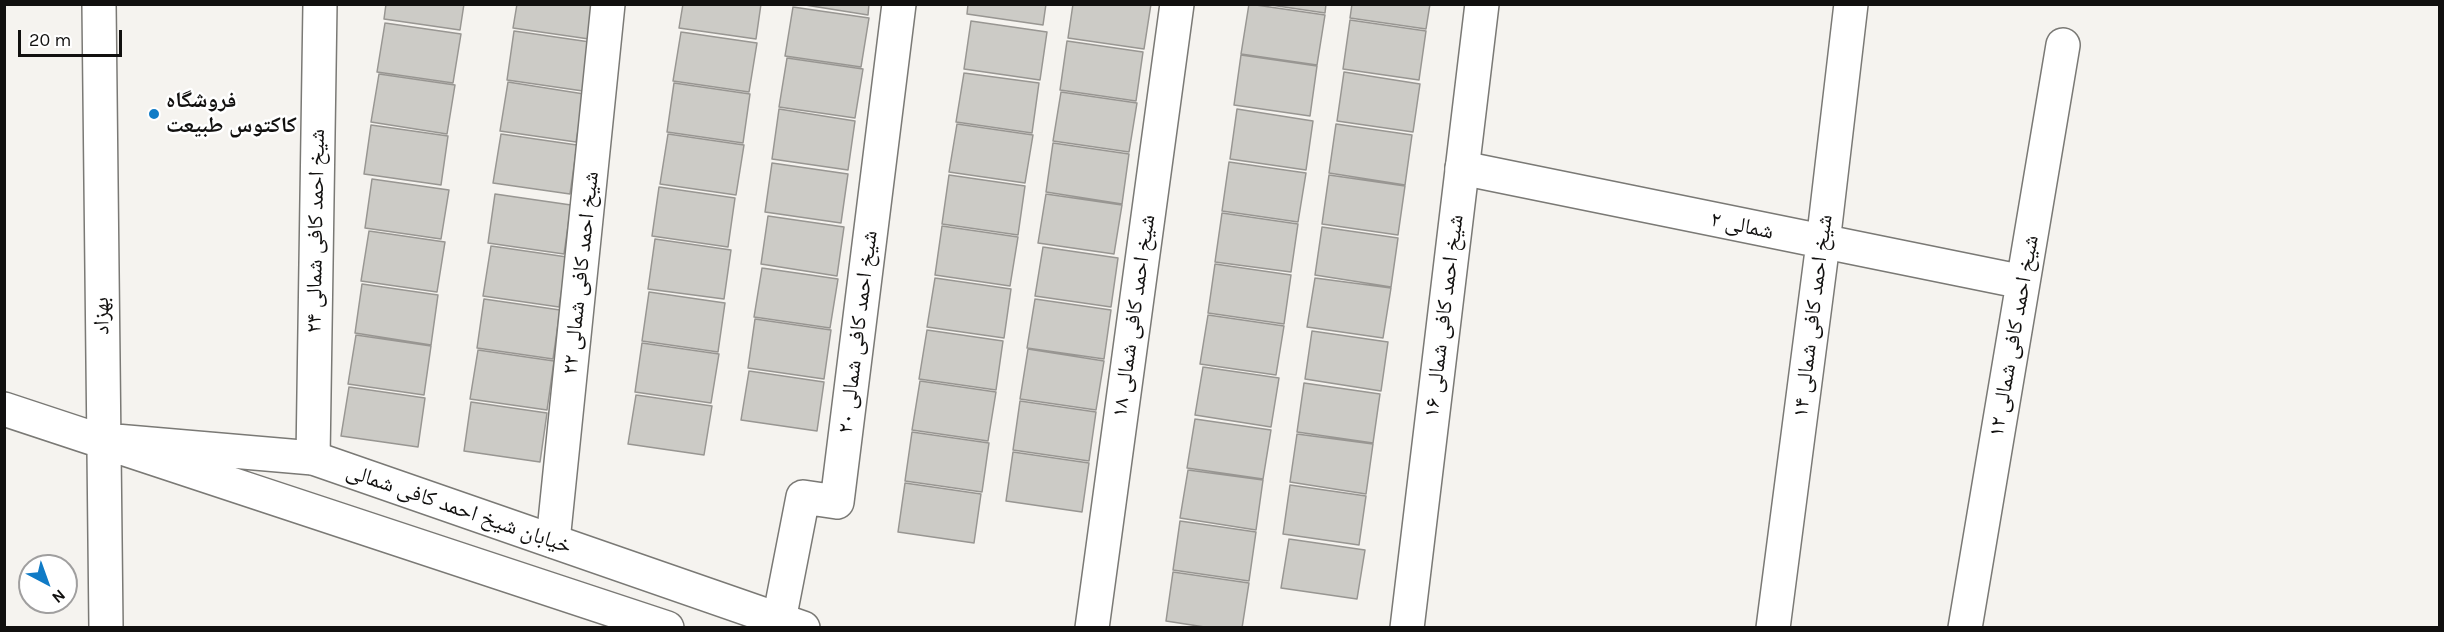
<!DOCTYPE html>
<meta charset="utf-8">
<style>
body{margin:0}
#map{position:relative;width:2444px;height:632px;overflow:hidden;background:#f5f3ef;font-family:Karla,sans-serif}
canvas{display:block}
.frame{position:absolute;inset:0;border:6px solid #11100f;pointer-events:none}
.north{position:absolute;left:18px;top:554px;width:60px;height:60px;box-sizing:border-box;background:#fff;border:2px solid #a09f9f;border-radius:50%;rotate:139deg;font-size:16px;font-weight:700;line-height:24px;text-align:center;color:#11100f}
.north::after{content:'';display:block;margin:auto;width:21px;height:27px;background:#107bc6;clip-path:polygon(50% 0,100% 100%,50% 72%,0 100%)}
.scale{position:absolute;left:18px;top:30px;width:104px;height:27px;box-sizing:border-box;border:3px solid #11100f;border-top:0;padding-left:8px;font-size:18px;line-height:21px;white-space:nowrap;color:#11100f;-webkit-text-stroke:4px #fff;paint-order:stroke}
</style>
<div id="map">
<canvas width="2444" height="632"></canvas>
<div class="frame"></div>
<div class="north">N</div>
<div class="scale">20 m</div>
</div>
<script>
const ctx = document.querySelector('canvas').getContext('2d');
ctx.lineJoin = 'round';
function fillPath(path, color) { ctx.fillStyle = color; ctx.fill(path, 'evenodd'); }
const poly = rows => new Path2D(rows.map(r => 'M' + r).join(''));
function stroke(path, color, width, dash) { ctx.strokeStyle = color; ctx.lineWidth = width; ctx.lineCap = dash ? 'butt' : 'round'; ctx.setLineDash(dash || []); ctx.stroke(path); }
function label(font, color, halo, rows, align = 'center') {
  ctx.font = font + ' Karla,"Noto Naskh Arabic",sans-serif'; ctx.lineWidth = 5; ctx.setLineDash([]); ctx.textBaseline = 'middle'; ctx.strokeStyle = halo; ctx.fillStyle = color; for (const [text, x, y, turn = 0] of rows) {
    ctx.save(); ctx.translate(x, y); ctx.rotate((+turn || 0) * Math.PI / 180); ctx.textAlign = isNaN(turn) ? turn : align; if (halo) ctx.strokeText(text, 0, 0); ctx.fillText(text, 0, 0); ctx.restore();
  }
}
const building = poly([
 [386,4,464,4,460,30,384,19,386,4],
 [517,4,594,4,589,39,513,28,517,4],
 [683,4,761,4,756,39,679,28,683,4],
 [799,4,869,4,868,15,799,4],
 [968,4,1046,4,1043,25,967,14,968,4],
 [1073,4,1151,4,1144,49,1068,38,1073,4],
 [1249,4,1325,15,1317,65,1241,54,1249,4],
 [1264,4,1326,4,1325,13,1264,4],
 [1352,4,1430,4,1426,29,1350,18,1352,4],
 [793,7,869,18,861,67,785,56,793,7],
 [1350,20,1426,31,1419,80,1343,69,1350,20],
 [971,21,1047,32,1040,80,964,69,971,21],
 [385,23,461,34,453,83,377,72,385,23],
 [514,31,590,42,583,91,507,80,514,31],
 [681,32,757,43,749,92,673,81,681,32],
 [1067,41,1143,52,1136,101,1060,90,1067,41],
 [1241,55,1317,66,1310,116,1234,105,1241,55],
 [787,58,863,69,855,118,779,107,787,58],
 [1344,72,1420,84,1413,132,1337,121,1344,72],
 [964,73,1039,83,1032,133,956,122,964,73],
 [379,74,455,85,447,134,371,122,379,74],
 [508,82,584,94,576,142,500,131,508,82],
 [674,83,750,94,743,143,667,132,674,83],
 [1061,92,1137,103,1129,152,1053,141,1061,92],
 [779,109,855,121,848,170,772,159,779,109],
 [1237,109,1313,121,1306,170,1230,159,1237,109],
 [957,124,1033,135,1025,183,949,172,957,124],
 [1336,124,1412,135,1405,185,1329,173,1336,124],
 [371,125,448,136,441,185,364,174,371,125],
 [501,134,577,145,570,194,493,183,501,134],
 [668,134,744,145,736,195,660,184,668,134],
 [1053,143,1129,154,1122,204,1046,192,1053,143],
 [1229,162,1306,173,1298,222,1222,211,1229,162],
 [772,163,848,174,841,223,765,212,772,163],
 [949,175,1025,186,1018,235,942,224,949,175],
 [1329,175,1405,186,1398,235,1322,224,1329,175],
 [372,179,449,190,441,239,365,228,372,179],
 [659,187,735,198,728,247,652,236,659,187],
 [495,194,571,205,564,254,488,243,495,194],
 [1046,194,1122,205,1114,254,1038,243,1046,194],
 [1222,213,1298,224,1291,272,1215,262,1222,213],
 [768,216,844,227,837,276,761,264,768,216],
 [942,226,1018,237,1010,286,935,275,942,226],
 [1322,227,1398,238,1391,287,1315,275,1322,227],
 [369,231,445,242,437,292,361,281,369,231],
 [655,239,731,250,724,299,648,289,655,239],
 [491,246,567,257,559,307,483,296,491,246],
 [1043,247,1118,258,1111,307,1035,296,1043,247],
 [1215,264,1291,275,1284,324,1208,313,1215,264],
 [762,268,838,279,830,328,754,317,762,268],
 [935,278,1011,289,1004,338,927,327,935,278],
 [1315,278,1391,288,1383,338,1307,327,1315,278],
 [362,284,438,295,431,345,355,333,362,284],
 [649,292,725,303,718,352,642,341,649,292],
 [484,299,560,310,553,359,477,348,484,299],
 [1035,299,1111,310,1104,359,1027,348,1035,299],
 [1208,315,1284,326,1276,375,1200,364,1208,315],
 [755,319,831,330,824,379,748,368,755,319],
 [927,330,1003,341,996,390,919,379,927,330],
 [1312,331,1388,342,1381,391,1305,379,1312,331],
 [356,335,431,346,424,395,348,384,356,335],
 [642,343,719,354,711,403,635,392,642,343],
 [1028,349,1104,361,1096,410,1020,399,1028,349],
 [478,350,554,361,547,410,470,399,478,350],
 [1203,367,1279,378,1271,427,1195,415,1203,367],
 [749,371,824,382,817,431,741,420,749,371],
 [920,381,996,392,988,441,912,430,920,381],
 [1304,383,1380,394,1373,443,1297,432,1304,383],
 [349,387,425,398,418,447,341,436,349,387],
 [636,395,712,406,704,455,628,444,636,395],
 [1020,401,1096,412,1089,461,1013,450,1020,401],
 [471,402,547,413,540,462,464,451,471,402],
 [1195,419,1271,430,1263,479,1187,468,1195,419],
 [912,432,989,443,982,492,905,481,912,432],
 [1297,434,1373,444,1366,494,1290,482,1297,434],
 [1013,452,1089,463,1082,512,1006,501,1013,452],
 [1188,470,1263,480,1256,530,1180,518,1188,470],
 [905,483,981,494,974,543,898,532,905,483],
 [1290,485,1366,496,1359,545,1283,534,1290,485],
 [1180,521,1256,532,1249,581,1173,570,1180,521],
 [1289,539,1365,550,1357,599,1281,588,1289,539],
 [1173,572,1249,583,1242,628,1211,628,1166,621,1173,572]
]);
const street = poly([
 [1462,168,2023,282],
 [313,458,320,4],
 [553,541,608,4],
 [779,620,803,497,837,502,899,4],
 [1092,628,1177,4],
 [1773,628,1823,243,1851,4],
 [1965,628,2063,45]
]);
const secondary = poly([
 [99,4,106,628],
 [4,409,667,628],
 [104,440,313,458,803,628],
 [1407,628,1482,4]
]);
const markers = [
 [154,114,6,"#107bc6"]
];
const poiNames = [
 ["فروشگاه",166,101],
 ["کاکتوس طبیعت",166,126]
];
const streetNames = [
 ["۲ شمالی",1742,226,12],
 ["شیخ احمد کافی شمالی ۲۴",316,231,-89],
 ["شیخ احمد کافی شمالی ۲۲",581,273,-84],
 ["بهزاد",102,316,-91],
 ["شیخ احمد کافی شمالی ۱۸",1134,316,-82],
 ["شیخ احمد کافی شمالی ۱۶",1444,316,-83],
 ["شیخ احمد کافی شمالی ۱۴",1813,316,-83],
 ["شیخ احمد کافی شمالی ۲۰",858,332,-83],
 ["شیخ احمد کافی شمالی ۱۲",2014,336,-80],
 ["خیابان شیخ احمد کافی شمالی",459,509,19]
];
fillPath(building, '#cccbc6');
stroke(building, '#989692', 1.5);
stroke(street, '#7a7975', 36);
stroke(secondary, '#7a7975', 36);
stroke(street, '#fff', 33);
stroke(secondary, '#fff', 33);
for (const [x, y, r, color] of markers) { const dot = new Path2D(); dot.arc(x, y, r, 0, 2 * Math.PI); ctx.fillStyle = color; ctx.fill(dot); stroke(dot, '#fff', 2); }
label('bold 22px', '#11100f', '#fff', poiNames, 'left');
label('22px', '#11100f', '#fff', streetNames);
</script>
